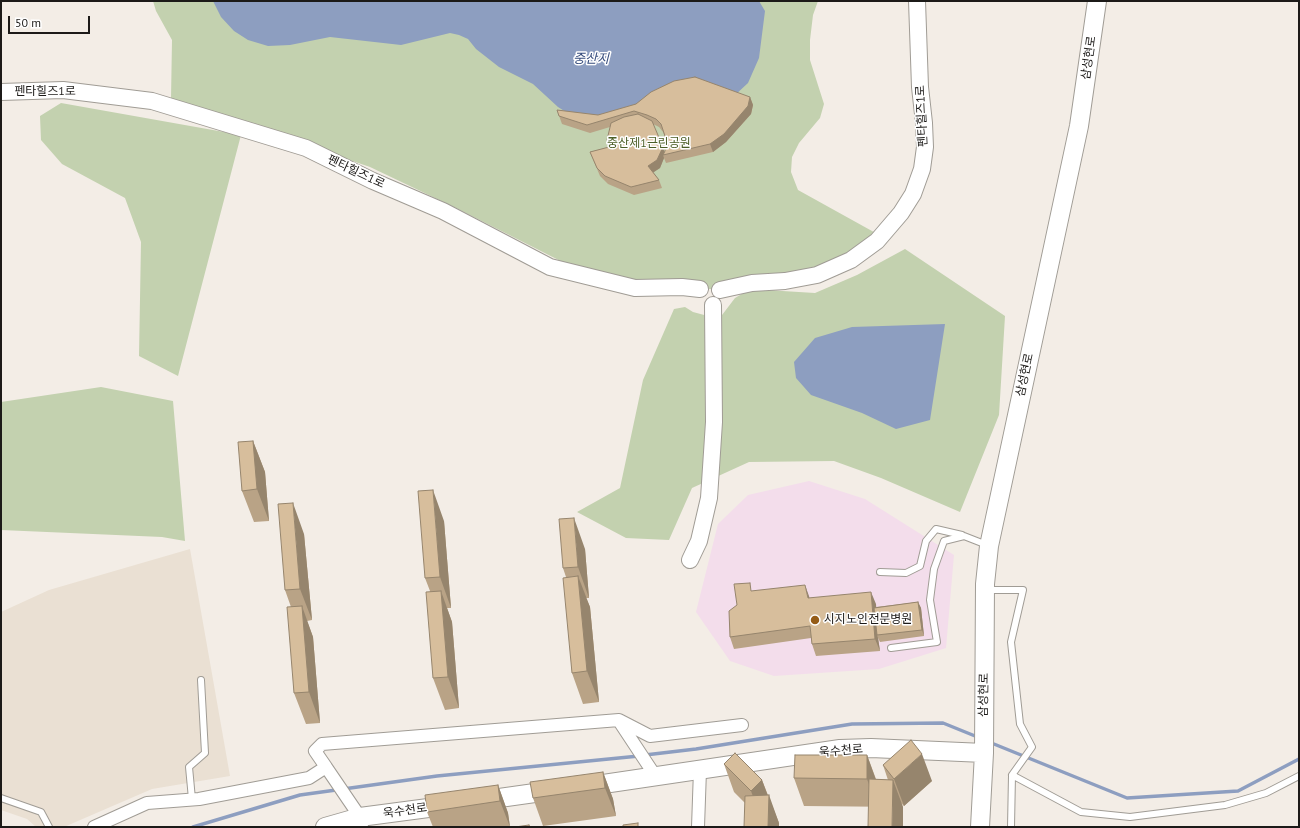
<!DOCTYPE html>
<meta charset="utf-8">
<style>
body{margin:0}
#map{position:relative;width:1300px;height:828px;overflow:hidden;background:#f3ede6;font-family:"PT Sans",sans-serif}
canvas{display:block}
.frame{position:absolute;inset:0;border:2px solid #1c1a18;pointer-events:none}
.scale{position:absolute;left:8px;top:16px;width:82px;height:18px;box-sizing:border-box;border:2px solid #1c1a18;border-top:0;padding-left:5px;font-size:12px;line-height:14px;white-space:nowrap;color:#1c1a18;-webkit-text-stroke:3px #fff;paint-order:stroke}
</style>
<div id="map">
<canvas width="1300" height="828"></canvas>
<div class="frame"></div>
<div class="scale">50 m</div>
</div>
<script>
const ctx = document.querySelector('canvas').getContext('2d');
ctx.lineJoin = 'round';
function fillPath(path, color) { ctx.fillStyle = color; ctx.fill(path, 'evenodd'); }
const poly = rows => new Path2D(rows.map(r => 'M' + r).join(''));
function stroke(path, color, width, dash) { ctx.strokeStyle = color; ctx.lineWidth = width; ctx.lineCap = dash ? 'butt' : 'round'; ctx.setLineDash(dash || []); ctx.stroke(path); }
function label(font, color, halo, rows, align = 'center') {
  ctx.font = font + ' "PT Sans","Noto Sans KR",sans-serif'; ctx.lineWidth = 3; ctx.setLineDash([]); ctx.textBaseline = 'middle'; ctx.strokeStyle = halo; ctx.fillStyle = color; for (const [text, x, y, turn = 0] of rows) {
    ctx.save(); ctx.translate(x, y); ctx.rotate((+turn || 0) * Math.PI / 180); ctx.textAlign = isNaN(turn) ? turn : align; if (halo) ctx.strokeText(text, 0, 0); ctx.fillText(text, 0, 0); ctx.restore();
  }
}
const built = poly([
 [190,549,230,776,152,789,64,827,36,827,27,819,1,810,1,612,49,590]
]);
const medical = poly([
 [809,481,865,499,954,555,946,648,879,669,774,676,730,661,696,612,718,524,748,495]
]);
const green = poly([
 [153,1,818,1,813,15,810,40,810,60,824,104,820,118,799,143,792,157,791,172,798,190,881,236,851,260,720,290,594,278,456,208,370,167,171,99,172,40,156,11],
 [61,103,241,135,178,376,139,356,141,242,125,198,62,164,41,140,40,116],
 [905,249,1005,316,999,415,960,512,881,478,834,461,749,462,692,488,669,540,626,538,577,512,620,488,643,380,674,309,685,307,693,312,719,319,735,298,750,289,815,293,857,275],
 [101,387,173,401,185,541,162,537,1,530,1,402]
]);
const water = poly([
 [213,1,759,1,765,11,759,58,748,83,734,96,638,104,599,118,577,119,558,107,533,84,499,67,476,49,468,39,459,35,450,33,401,45,330,37,290,45,268,46,248,40,234,31,221,17],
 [945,324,930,420,896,429,862,413,811,395,796,378,794,362,815,338,852,327]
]);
const stream = poly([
 [989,742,1127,798,1238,791,1299,759],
 [645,755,696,749,852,724,943,723,980,738],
 [193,827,300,795,437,776,639,756]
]);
const service = poly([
 [880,572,906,573,920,566,926,541,936,529,962,535],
 [986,590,1023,590,1011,642,1020,724,1032,747,1012,775,1011,827],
 [891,648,937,642,930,600,934,569,944,541,964,536,987,545],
 [1012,775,1081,812,1130,817,1225,805,1266,793,1299,776],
 [1,798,41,812,49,827],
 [192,799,189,767,205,753,201,680]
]);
const minor = poly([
 [619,721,656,777],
 [326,767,360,817,362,827],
 [94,827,147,803,199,799,309,778,326,767,315,751,322,744,619,720,650,736,742,725],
 [698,827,700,770]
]);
const tertiary = poly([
 [1,92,63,90,152,101,306,148,373,181,443,211,550,267,635,288,682,287,700,289],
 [720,290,752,283,785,281,817,275,851,260,877,241,901,213,913,194,922,169,925,147,924,123,920,87,917,1],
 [690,560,699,541,709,498,714,422,713,305]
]);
const secondary = poly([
 [583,787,840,749,871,748,984,753],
 [478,801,556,790],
 [325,827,360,817,451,805],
 [980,827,984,753,985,584,989,546,1079,126,1097,1]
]);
const wall = poly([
 [750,97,753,105,751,114,726,142,713,152,666,163,664,158,660,168,653,172,659,180,662,188,634,195,608,184,600,176,590,152,609,147,610,127,590,133,562,124,557,110,598,115],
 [653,124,659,127,663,132,665,137,665,153],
 [253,441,265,472,269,521,254,522,242,491],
 [444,521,451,608,447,608,452,622,459,708,445,710,433,678,430,591,425,578],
 [304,534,312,620,307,621,313,637,320,723,306,724,294,693,291,607,285,590],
 [585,549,589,598,586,598,590,607,599,702,583,704,572,673,566,577,563,568],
 [753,591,809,598,876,604,876,607,918,602,921,608,924,636,880,642,878,638,880,651,816,656,812,644,811,638,734,649,730,637,737,605],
 [867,755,876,779,888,780,883,765,932,781,904,806,901,803,903,807,804,806,794,778],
 [724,764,762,780,779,823,745,803,734,792],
 [603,772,613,799,616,816,543,826,533,798],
 [498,785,508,813,510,827,433,827,427,812]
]);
const shadedWall = poly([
 [750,97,753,105,751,114,726,142,713,152,710,144],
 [663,147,665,155,663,155,664,158,660,168,651,174,648,166],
 [253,441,265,472,269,521,257,489],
 [433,490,444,521,451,608,440,577],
 [293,503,304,534,312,620,300,589],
 [574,518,585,549,589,598,578,567],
 [578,576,590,607,599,702,587,671],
 [805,585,809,596,812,610,808,598],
 [441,591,452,622,459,708,448,677],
 [871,592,876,604,878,635,877,635,878,638,880,651,875,639],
 [918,602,921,608,924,636,922,630],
 [302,606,313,637,320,723,309,692],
 [922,754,932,781,904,806,894,779],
 [867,755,877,783,877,807,867,779],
 [603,772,613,799,616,816,605,788],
 [762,780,769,799,769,795,779,823,779,827,768,827,761,819,751,791],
 [893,780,903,807,903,827,892,827],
 [498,785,508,813,510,827,500,801]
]);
const building = poly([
 [695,77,750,97,748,106,724,134,710,144,663,155,665,151,665,136,661,124,656,119,647,115,634,111,587,125,559,116,557,110,598,115,636,104,651,92,674,81,695,77],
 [638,114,652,121,663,147,657,160,648,166,659,180,631,187,605,176,597,168,590,152,609,147,607,140,611,123,624,117,638,114],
 [253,441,257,489,242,491,238,442,253,441],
 [433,490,440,577,425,578,418,491,433,490],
 [293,503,300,589,285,590,278,504,293,503],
 [574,518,578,567,563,568,559,519,574,518],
 [578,576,587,671,572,673,563,578,578,576],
 [750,583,751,591,805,585,808,598,871,592,875,639,812,644,810,626,730,637,729,611,737,605,734,584,750,583],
 [441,591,448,677,433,678,426,592,441,591],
 [918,602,922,630,877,635,874,608,918,602],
 [302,606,309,692,294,693,287,607,302,606],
 [911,740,922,754,894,779,883,765,911,740],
 [735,753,762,780,751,791,724,764,735,753],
 [795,755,867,755,867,779,794,778,795,755],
 [603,772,605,788,533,798,530,782,603,772],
 [869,779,893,780,892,827,868,827,869,779],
 [498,785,500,801,427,812,425,795,498,785],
 [769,795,768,827,744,827,745,796,769,795],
 [638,823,638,827,623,827,623,825,638,823],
 [529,825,530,827,515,827,529,825]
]);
const markers = [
 [815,620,5,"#955c17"]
];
const streetNames = [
 ["삼성현로",1089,58,-82],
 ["펜타힐즈1로",45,92],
 ["펜타힐즈1로",922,116,-93],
 ["펜타힐즈1로",356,172,25],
 ["삼성현로",1025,375,-78],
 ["삼성현로",984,695,-89],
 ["욱수천로",841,751,-5],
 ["욱수천로",405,811,-8]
];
const parkNames = [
 ["중산제1근린공원",649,144]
];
const poiNames = [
 ["시지노인전문병원",824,620]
];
const waterNames = [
 ["중산지",591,59]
];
fillPath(built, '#eae0d3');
fillPath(medical, '#f3ddeb');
fillPath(green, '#c3d1af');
fillPath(water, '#8d9ec0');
stroke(stream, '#8d9ec0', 3.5);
stroke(service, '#a09c95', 8);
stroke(minor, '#a09c95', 14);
stroke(tertiary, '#a09c95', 18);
stroke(secondary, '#a09c95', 20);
stroke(service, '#fff', 6);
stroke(minor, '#fff', 12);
stroke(tertiary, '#fff', 16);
stroke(secondary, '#fff', 18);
fillPath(wall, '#b9a386');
fillPath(shadedWall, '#96856d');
fillPath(building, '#d7be9c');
stroke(building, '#96856d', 1);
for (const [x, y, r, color] of markers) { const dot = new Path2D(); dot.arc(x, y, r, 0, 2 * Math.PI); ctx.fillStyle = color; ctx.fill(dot); stroke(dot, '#fff', 1.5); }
label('12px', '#1c1a18', '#fff', streetNames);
label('12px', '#4b5e26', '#fff', parkNames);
label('12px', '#1c1a18', '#fff', poiNames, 'left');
label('italic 13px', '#384e7e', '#fff', waterNames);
</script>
